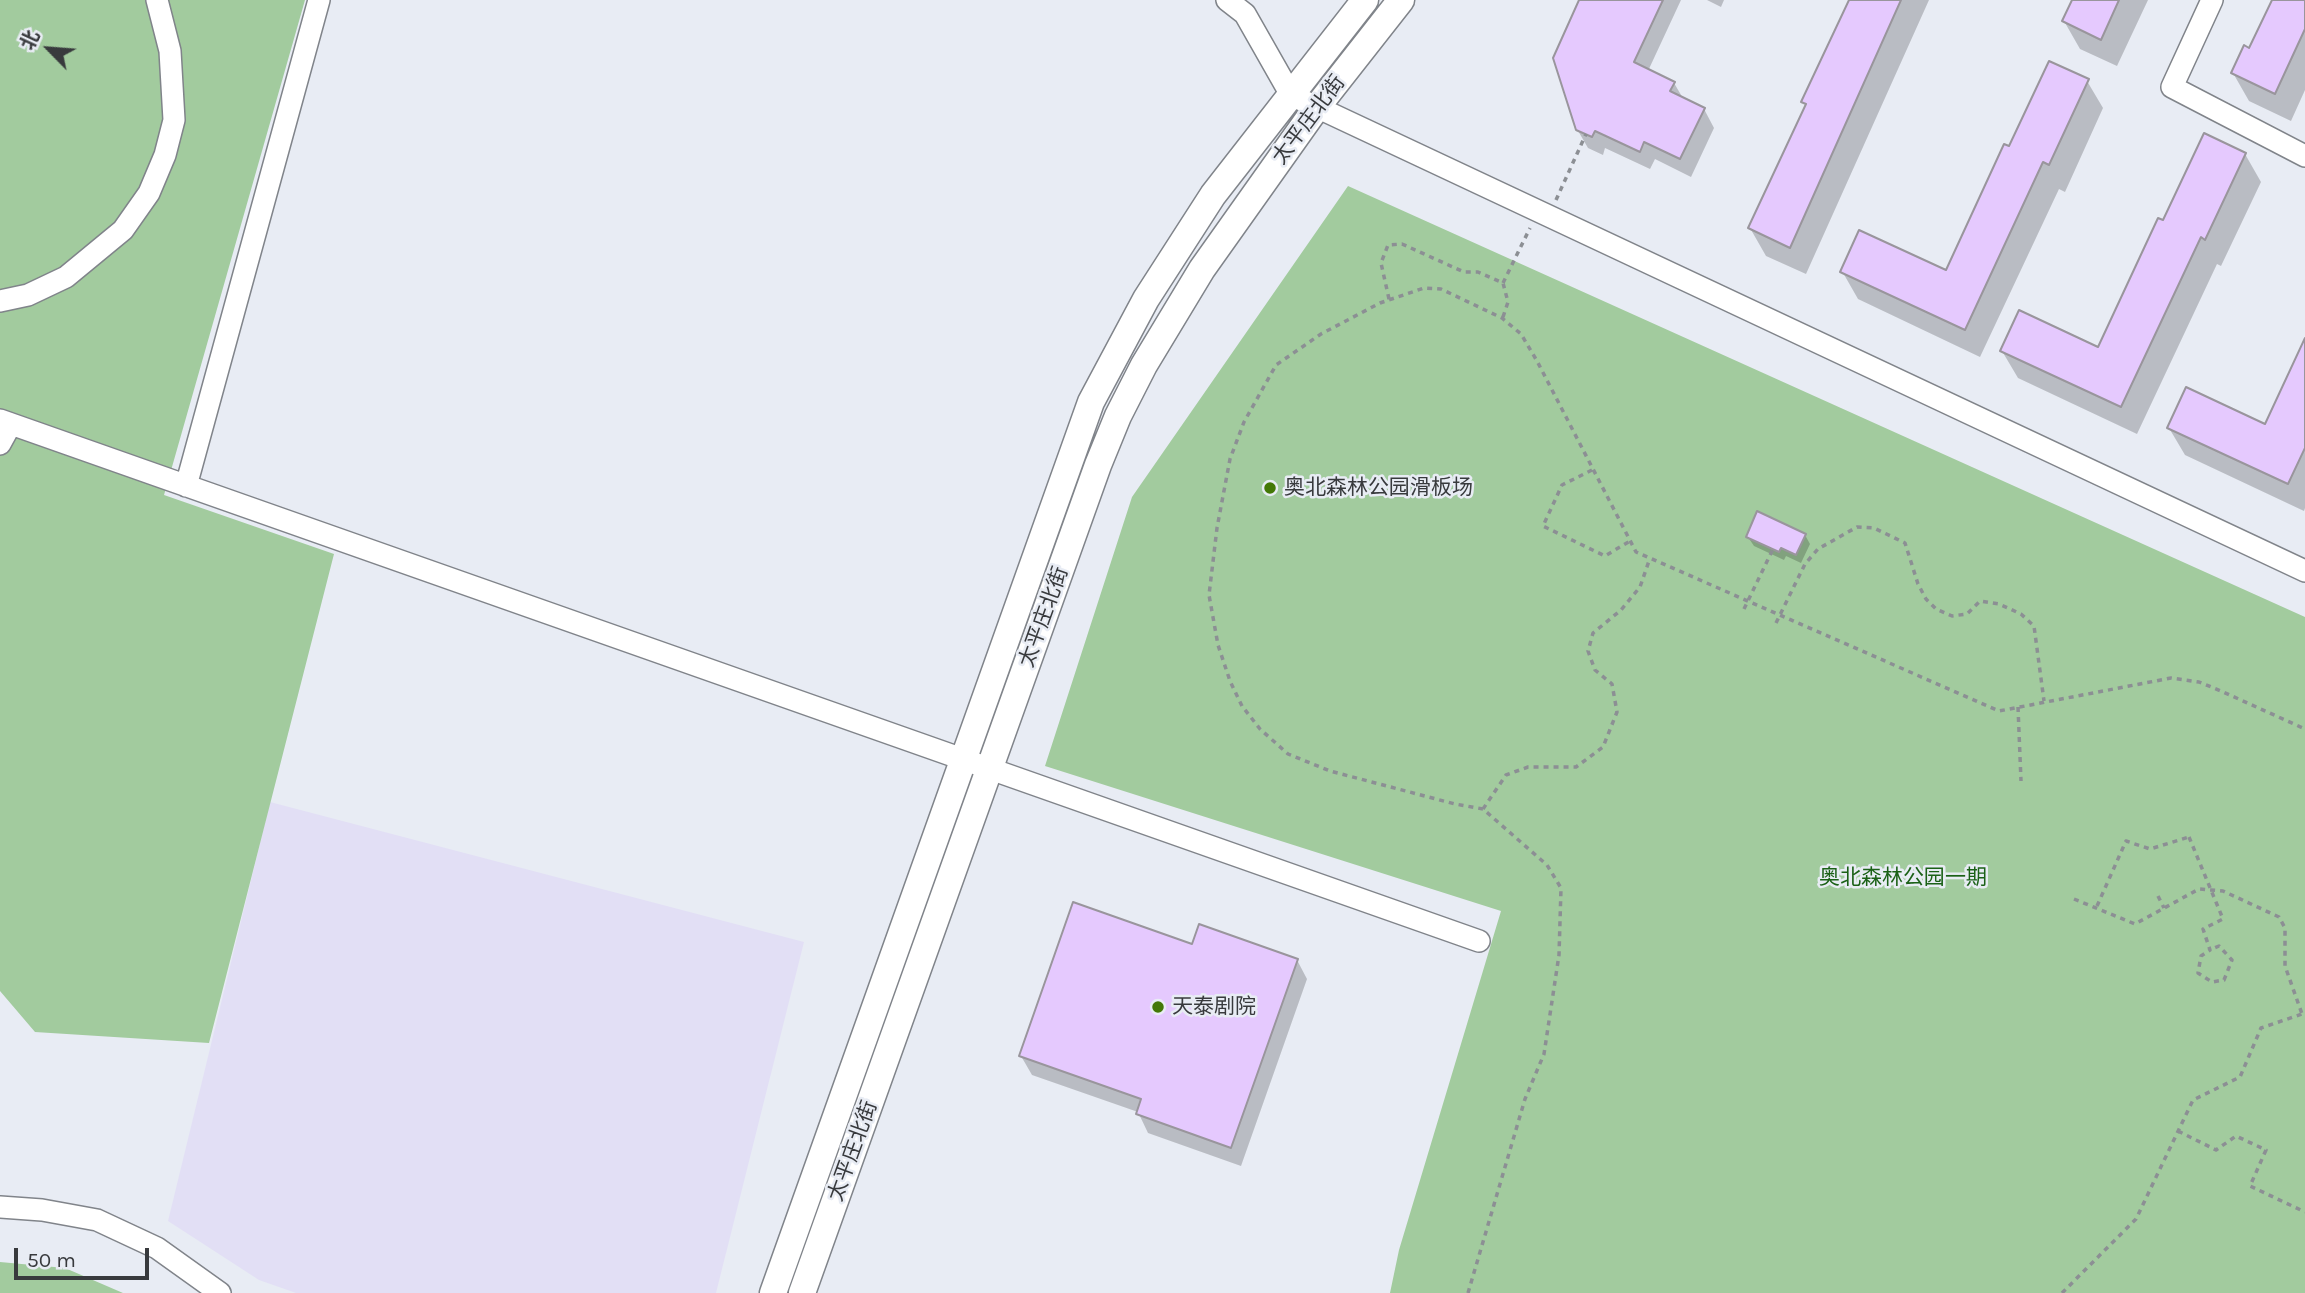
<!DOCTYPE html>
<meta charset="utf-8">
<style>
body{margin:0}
#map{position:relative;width:2305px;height:1293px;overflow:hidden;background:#e8ecf4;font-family:Karla,"Noto Sans SC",sans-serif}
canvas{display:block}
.north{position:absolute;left:14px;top:14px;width:70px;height:70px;-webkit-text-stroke:5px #e8ecf4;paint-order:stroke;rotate:295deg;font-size:19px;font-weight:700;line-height:28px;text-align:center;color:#383a3d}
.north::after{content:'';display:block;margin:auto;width:24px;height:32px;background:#383a3d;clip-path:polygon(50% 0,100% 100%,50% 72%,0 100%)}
.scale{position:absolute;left:14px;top:1248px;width:135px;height:32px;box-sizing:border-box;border:4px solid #383a3d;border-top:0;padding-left:9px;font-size:21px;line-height:24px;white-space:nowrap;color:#383a3d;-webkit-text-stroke:5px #e8ecf4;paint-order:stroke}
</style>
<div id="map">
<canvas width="2305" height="1293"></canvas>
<div class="north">北</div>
<div class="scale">50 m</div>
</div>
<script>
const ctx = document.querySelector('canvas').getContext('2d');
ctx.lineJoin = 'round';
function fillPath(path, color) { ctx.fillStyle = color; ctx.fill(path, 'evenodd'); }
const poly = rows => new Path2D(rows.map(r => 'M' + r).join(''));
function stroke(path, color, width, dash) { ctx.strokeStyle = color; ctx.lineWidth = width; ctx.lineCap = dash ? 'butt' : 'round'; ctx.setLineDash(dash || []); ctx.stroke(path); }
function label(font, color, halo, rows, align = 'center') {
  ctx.font = font + ' Karla,"Noto Sans SC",sans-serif'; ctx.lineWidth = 5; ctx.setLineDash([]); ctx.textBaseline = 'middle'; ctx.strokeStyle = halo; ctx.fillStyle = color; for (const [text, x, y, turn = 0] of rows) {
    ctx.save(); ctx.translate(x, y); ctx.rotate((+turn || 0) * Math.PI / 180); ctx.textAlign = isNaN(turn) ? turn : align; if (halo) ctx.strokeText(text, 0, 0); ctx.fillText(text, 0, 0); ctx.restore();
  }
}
const industrial = poly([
 [270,802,804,942,716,1293,296,1293,259,1280,168,1221]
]);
const green = poly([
 [0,0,305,0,164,495,334,554,209,1043,35,1032,0,991],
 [1348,186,2305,617,2305,1293,1390,1293,1399,1250,1501,911,1045,766,1132,497],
 [0,1262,65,1268,123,1293,0,1293]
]);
const shadow = poly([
 [1581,0,1681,0,1648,71,1674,83,1684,100,1704,109,1714,128,1691,177,1655,159,1650,169,1605,148,1603,155,1588,148,1577,129],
 [1707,0,1724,0,1721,7],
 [1851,0,1929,0,1806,274,1766,256,1750,228,1807,107,1803,102],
 [2074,0,2148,0,2117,66,2080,49,2064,21],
 [2274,0,2305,0,2305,90,2291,121,2249,101,2233,73,2250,50],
 [2087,81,2103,108,2065,192,2059,189,1980,357,1858,299,1842,271,1946,272,2010,149],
 [2245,154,2261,182,2221,266,2217,264,2137,434,2018,378,2002,351,2099,349,2164,223],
 [2305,342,2305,508,2304,511,2185,455,2169,428,2266,426],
 [1805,535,1810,544,1801,563,1786,556,1784,560,1754,546,1748,537],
 [1193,946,1297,960,1307,979,1241,1166,1148,1133,1138,1112,1032,1075,1021,1056]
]);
const building = poly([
 [1579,0,1663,0,1634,62,1675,82,1670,91,1705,108,1680,159,1644,142,1640,152,1595,131,1592,137,1576,130,1553,58,1579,0],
 [1849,0,1901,0,1790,248,1748,228,1806,104,1801,102,1849,0],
 [2072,0,2119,0,2101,40,2062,21,2072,0],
 [2272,0,2305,0,2305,29,2275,94,2231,73,2244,45,2249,48,2272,0],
 [2049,61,2089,79,2049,165,2043,162,1965,330,1840,272,1859,230,1946,270,2004,144,2009,146,2049,61],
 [2204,133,2246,153,2205,240,2201,237,2121,407,2000,351,2019,310,2098,347,2158,218,2163,220,2204,133],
 [2305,338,2305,448,2288,484,2167,428,2186,387,2265,424,2305,338],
 [1757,511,1806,534,1796,555,1781,548,1779,552,1746,537,1757,511],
 [1073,902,1192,944,1199,924,1298,959,1231,1148,1136,1114,1141,1099,1019,1056,1073,902]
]);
const path = poly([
 [1556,200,1586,134],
 [1503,283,1530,228],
 [1389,299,1381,263,1388,245,1402,244,1464,272,1478,272,1503,283,1508,302,1503,317],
 [1592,470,1562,485,1543,526,1605,556,1630,541],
 [1744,609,1773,549],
 [1776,623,1805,564,1818,549,1857,527,1874,528,1905,543,1918,584,1926,599,1936,609,1952,616,1967,614,1980,601,1999,604,2021,614,2034,626,2044,701],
 [2018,707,2021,781],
 [1483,809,1506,775,1528,767,1576,767,1603,747,1617,712,1612,684,1595,670,1588,651,1593,633,1621,610,1640,587,1650,558],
 [2158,896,2164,908],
 [2074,899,2135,924,2199,889,2223,891,2279,917,2285,928,2285,966,2302,1014],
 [2097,906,2126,841,2150,849,2189,837],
 [2178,1131,2216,1150,2236,1136,2266,1150,2250,1186,2305,1212],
 [1468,1293,1525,1099,1544,1054,1559,955,1561,888,1547,865,1483,809,1455,804,1330,771,1288,754,1260,729,1242,706,1230,681,1218,645,1209,595,1217,528,1230,459,1244,422,1276,365,1321,334,1380,303,1424,288,1441,289,1502,318,1521,334,1537,361,1636,552,1999,711,2171,678,2199,682,2221,691,2305,729],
 [2062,1293,2136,1219,2193,1100,2240,1077,2261,1028,2305,1013]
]);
const minor = poly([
 [1227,0,1245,14,1291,95,2305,571],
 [2212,0,2172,87,2305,156],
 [0,301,28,295,66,277,123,230,149,193,165,155,174,120,170,51,157,0],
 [0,420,1479,941],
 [0,444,11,424],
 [186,486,319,0],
 [0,1207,42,1210,97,1220,157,1248,220,1293]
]);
const major = poly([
 [773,1293,1091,402,1146,299,1213,195,1365,0],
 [802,1293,1098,465,1118,416,1144,365,1202,269,1317,107,1401,0]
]);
const pathBridge = poly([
 [2189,837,2223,919,2203,929,2210,950,2201,956,2198,973,2212,982,2224,980,2232,960,2219,946,2210,950]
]);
const markers = [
 [1270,488,7,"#437807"],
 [1158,1007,7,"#437807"]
];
const streetNames = [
 ["太平庄北街",1309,120,-53],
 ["太平庄北街",1044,617,-70],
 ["太平庄北街",853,1151,-70]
];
const poiNames = [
 ["奥北森林公园滑板场",1284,488],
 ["天泰剧院",1172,1007]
];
const parkNames = [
 ["奥北森林公园一期",1903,878]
];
fillPath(industrial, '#e2dff5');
fillPath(green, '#a2cb9e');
fillPath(shadow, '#0003');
fillPath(building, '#e5c9fe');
stroke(building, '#99959c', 2);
stroke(minor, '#80848a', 24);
stroke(major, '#80848a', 29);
stroke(path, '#8c8f94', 3.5, [5, 5]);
stroke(minor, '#fff', 21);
stroke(major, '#fff', 26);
stroke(pathBridge, '#8c8f94', 3.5, [5, 5]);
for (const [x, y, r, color] of markers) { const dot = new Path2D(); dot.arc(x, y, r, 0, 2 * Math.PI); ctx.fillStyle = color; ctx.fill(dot); stroke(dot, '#e8ecf4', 2.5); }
label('21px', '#383a3d', '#e8ecf4', streetNames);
label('21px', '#383a3d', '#e8ecf4', poiNames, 'left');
label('21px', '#1b6117', '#e8ecf4', parkNames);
</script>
